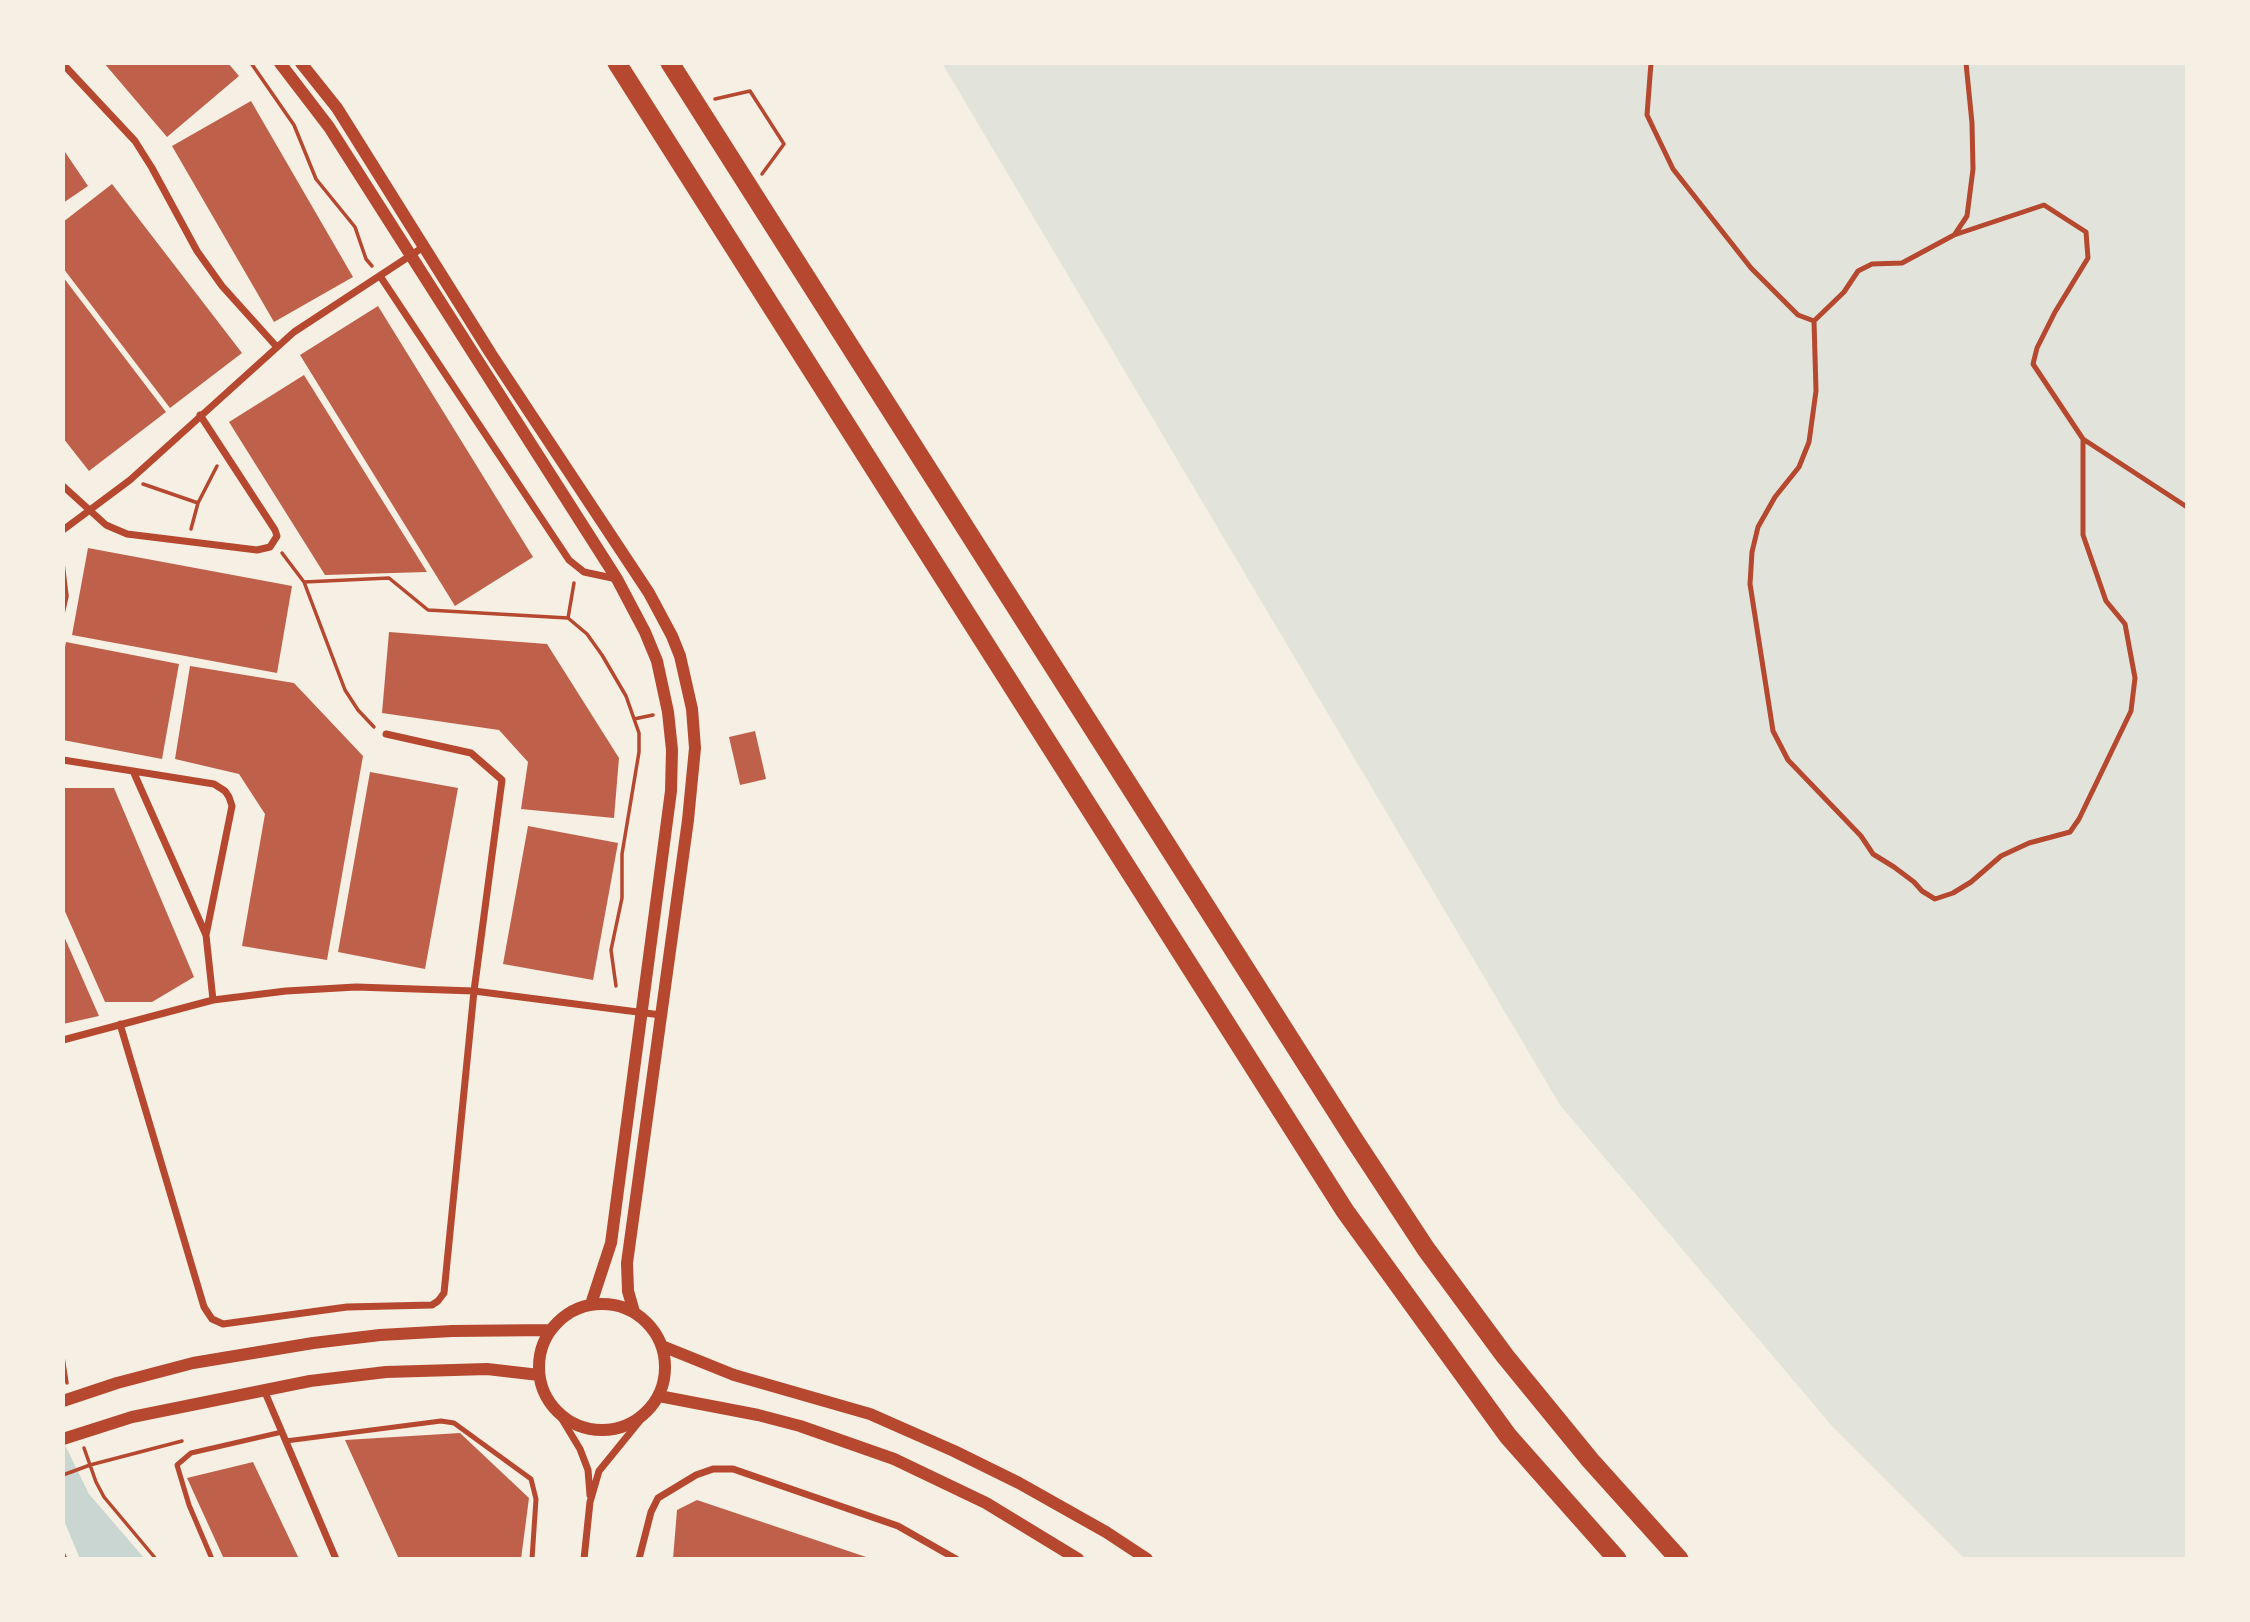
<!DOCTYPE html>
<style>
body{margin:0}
#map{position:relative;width:2250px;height:1622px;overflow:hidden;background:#f6efe4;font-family:"Zilla Slab",serif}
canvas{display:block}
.frame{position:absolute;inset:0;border:65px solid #f6efe4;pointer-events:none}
</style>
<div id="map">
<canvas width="2250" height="1622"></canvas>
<div class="frame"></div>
</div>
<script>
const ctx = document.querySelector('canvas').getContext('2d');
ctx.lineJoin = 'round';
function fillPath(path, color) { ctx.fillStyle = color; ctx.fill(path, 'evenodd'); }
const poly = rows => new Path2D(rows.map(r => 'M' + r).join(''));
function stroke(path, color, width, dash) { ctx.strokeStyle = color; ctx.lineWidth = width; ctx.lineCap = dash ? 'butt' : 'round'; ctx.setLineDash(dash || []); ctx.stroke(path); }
const green = poly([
 [942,63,2187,63,2187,1559,1965,1559,1832,1426,1560,1105]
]);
const water = poly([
 [63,1441,89,1494,145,1559,80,1559,63,1518]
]);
const building = poly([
 [104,63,228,63,239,76,167,137],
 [251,101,353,277,274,322,172,146],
 [63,149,88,186,63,203],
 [112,184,242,353,170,408,63,268,63,222],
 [63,277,166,412,89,471,63,438],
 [378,306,533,557,455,606,300,355],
 [304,375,427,572,325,575,229,422],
 [88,548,292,586,277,673,72,635],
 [389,632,547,644,619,758,614,818,521,809,528,762,499,730,382,713],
 [66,642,179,664,162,759,63,740,63,657],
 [190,666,294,683,363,756,327,960,242,946,265,814,239,774,175,759],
 [755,731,766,779,740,785,729,737],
 [370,772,458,788,425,969,338,952],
 [63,788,114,788,194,977,152,1002,105,1002,63,907],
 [528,826,618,843,593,980,503,964],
 [63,934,99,1016,63,1024],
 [460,1433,529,1498,521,1559,399,1559,345,1440],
 [253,1462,299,1559,224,1559,187,1478],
 [697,1500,872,1559,673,1559,677,1510]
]);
const path = poly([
 [251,63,294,125,316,179,355,227,366,259,372,266],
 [715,99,750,91,784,144,762,174],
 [143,484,198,503],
 [191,529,198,503,217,466],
 [282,553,304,582,389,578,428,610,568,618],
 [63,563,67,596,63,614],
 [304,582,345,690,358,710,374,727],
 [574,583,568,618,587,634,602,655,626,696,639,733,639,752,622,854,622,898,611,950,616,986],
 [634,719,653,715],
 [63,1357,67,1383],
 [84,1448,96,1482,104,1497,156,1559],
 [63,1475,90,1465,182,1441],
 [63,1553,66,1559]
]);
const service = poly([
 [1651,63,1647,115,1673,169,1751,268,1798,315,1814,321,1844,292,1858,271,1872,264,1902,263,1954,235,2044,205,2086,232,2088,258,2055,312,2037,348,2033,364,2083,439,2187,507],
 [1955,234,1967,216,1973,169,1972,123,1966,63],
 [1814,321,1816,391,1809,442,1799,467,1775,497,1758,527,1752,552,1750,584,1773,731,1788,760,1861,836,1873,854,1894,867,1914,882,1922,891,1935,899,1953,893,1971,882,2001,856,2029,843,2070,832,2079,819,2131,711,2135,678,2125,624,2106,601,2083,535,2083,439],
 [286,1441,441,1421,454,1423,531,1479,536,1499,532,1559],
 [212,1559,189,1505,177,1465,191,1453,282,1432]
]);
const minor = poly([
 [63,64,135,141,152,168,197,251,222,286,276,346],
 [380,276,569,560,584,572,617,579],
 [63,486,106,525,127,534,257,550,270,547,277,536,275,530,200,415],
 [63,530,130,480,294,332,425,246],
 [63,760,133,771],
 [206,935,232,806,229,797,225,791,214,784,133,771,206,935,213,1000],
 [120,1024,204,1307,212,1319,223,1324,347,1307,432,1305,438,1301,444,1293,474,991,502,780,471,753,386,734],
 [63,1040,213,1000,286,991,356,987,474,991,661,1015],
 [264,1390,336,1559],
 [557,1411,580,1449,588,1470,590,1495],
 [584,1559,590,1502,599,1471,647,1412],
 [639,1559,651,1512,658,1498,696,1475,713,1469,733,1469,898,1526,956,1559]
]);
const tertiary = poly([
 [280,63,329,127,617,579,645,632,657,661,668,712,672,750,671,791,611,1243,591,1304],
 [301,63,337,108,491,354,649,593,672,636,680,656,692,709,695,748,688,820,627,1263,628,1291,634,1312],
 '539 1367a63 63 0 1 1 126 0a63 63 0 1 1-126 0Z',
 [662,1346,734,1375,870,1414,954,1451,1019,1483,1106,1532,1147,1559],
 [659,1396,758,1415,800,1426,894,1459,986,1503,1078,1559],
 [63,1401,117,1383,193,1363,313,1343,380,1335,452,1331,550,1330],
 [63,1439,132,1417,310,1381,386,1372,487,1369,539,1375]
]);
const motorway = poly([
 [617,63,1345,1211,1508,1436,1617,1559],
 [670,63,1355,1141,1426,1249,1505,1356,1590,1460,1679,1559]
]);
fillPath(green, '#e2e4dc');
fillPath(water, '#c9d6d2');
fillPath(building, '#bf614a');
stroke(path, '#b5482f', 3.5);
stroke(service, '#b5482f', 5);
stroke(minor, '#b5482f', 7);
stroke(tertiary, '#b5482f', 12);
stroke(motorway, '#b5482f', 19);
</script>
